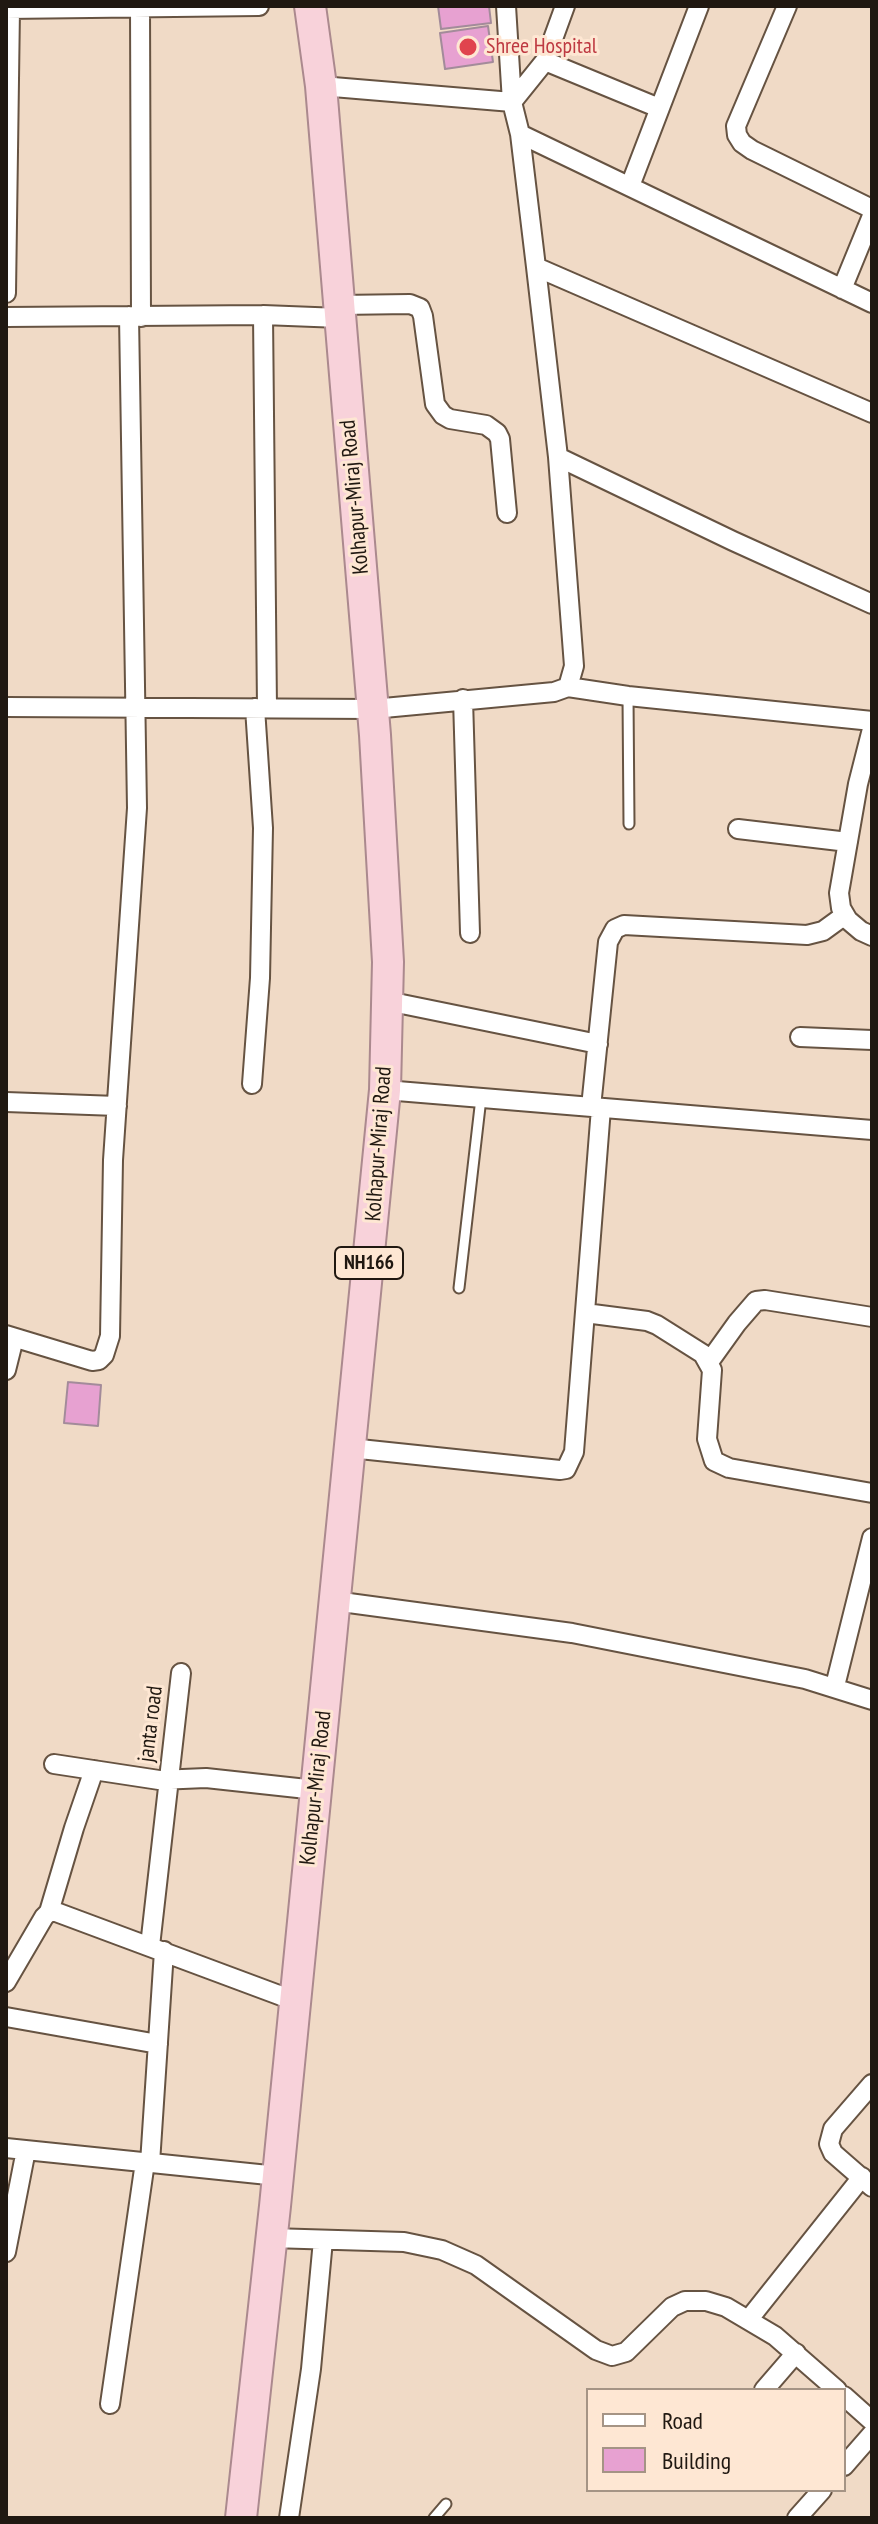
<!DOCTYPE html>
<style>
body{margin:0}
#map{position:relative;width:878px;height:2524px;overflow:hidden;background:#f0dac6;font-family:"PT Sans Narrow",sans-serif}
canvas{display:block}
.frame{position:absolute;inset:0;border:8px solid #201811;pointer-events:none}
.legend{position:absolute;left:586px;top:2388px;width:260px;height:104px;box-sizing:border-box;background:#fee7d3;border:2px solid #a59485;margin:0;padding:10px 14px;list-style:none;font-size:24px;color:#201811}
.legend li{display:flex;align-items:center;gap:16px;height:40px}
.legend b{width:40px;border:2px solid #a59485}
</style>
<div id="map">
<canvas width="878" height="2524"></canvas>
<div class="frame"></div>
<ul class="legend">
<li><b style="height:10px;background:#fff"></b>Road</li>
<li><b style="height:22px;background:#e7a1d1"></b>Building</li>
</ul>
</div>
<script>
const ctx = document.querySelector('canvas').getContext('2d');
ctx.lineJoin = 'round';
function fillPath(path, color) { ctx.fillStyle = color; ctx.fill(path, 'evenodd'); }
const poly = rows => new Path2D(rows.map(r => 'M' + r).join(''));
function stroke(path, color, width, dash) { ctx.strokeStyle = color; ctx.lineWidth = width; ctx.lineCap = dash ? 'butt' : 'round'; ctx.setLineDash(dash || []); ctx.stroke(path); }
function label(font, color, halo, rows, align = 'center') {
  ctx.font = font + ' "PT Sans Narrow",sans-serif'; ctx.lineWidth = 6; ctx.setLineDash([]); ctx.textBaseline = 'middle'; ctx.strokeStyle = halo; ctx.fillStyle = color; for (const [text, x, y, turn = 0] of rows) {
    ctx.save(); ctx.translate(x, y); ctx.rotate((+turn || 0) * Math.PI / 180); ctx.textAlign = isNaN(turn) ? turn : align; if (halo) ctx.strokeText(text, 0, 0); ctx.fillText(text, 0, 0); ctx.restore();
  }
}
const building = poly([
 [438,6,489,6,491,23,441,29,438,6],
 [488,26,493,62,445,69,440,33,488,26],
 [68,1382,101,1385,98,1426,64,1423,68,1382]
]);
const service = poly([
 [628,696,629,824],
 [459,1288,481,1098],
 [434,2518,446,2504]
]);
const minor = poly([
 [140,6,141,317],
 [565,6,545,61,512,102,520,134,536,267,872,413],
 [787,6,736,126,737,135,742,143,752,150,872,209],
 [6,9,259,6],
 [545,61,659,108],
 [321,86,512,102,506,6],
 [520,134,872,303],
 [630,186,699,6],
 [842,289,872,216],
 [6,293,10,9],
 [339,305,410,304,420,308,423,316,435,404,443,415,450,419,486,425,497,433,500,439,507,513],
 [263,315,267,708],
 [6,317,263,315,340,318],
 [558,457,733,541,872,604],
 [568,687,628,696,872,721],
 [463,699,470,933],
 [6,707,373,709,554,692,568,687,574,666,558,457,536,267],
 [872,729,858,784,839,893,841,908,848,920,861,931,872,936],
 [738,829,848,842],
 [387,1001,598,1044],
 [800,1037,872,1040],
 [252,1084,260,978,263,828,255,708],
 [385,1090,872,1130],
 [6,1102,117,1106],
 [591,1107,608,942,615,929,624,925,807,935,823,931,845,915],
 [585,1313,647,1321,657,1325,703,1354,712,1370,707,1439,714,1461,729,1468,872,1493],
 [6,1335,92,1361,99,1360,104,1355,110,1336,113,1160,137,808,129,316],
 [709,1362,737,1323,756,1301,765,1300,872,1317],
 [6,1370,14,1338],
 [350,1448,560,1470,566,1469,574,1452,601,1108],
 [334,1601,572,1633,805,1679,872,1700],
 [835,1686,872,1538],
 [54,1764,159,1780,206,1778,316,1790],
 [49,1912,74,1828,94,1770],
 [150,1946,181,1673],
 [6,1982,44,1917,49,1912,56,1912,295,2001],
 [6,2017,158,2044],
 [872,2084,833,2129,829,2144,833,2153,872,2187],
 [6,2148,278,2176],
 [150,2163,164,1951],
 [271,2238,404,2242,442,2250,476,2265,596,2350,612,2356,626,2352,672,2307,685,2301,706,2301,726,2307,775,2336,837,2390],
 [6,2252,26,2150],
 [749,2319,862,2177],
 [764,2390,796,2353],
 [844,2396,872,2421],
 [110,2404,145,2162],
 [844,2466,872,2434],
 [289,2518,311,2369,323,2240],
 [797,2518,822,2490]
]);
const trunk = poly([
 [241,2518,275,2206,385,1090,388,962,375,735,321,86,310,6]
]);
const markers = [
 [468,47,10,"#e0444e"]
];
const shields = [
 [369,1263,68]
];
const shieldNames = [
 ["NH166",369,1263]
];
const healthNames = [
 ["Shree Hospital",486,47]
];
const streetNames = [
 ["Kolhapur-Miraj Road",355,497,-95],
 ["Kolhapur-Miraj Road",379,1144,-86],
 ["janta road",151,1724,-83],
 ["Kolhapur-Miraj Road",316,1788,-84]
];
fillPath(building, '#e7a1d1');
stroke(building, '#a38b9a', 2);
stroke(service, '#665342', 13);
stroke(minor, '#665342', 22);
stroke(trunk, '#ab898e', 34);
stroke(service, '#fff', 9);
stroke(minor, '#fff', 18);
stroke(trunk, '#f8d2da', 30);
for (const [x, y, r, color] of markers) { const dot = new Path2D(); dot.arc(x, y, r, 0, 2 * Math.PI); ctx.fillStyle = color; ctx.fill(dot); stroke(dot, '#fee7d3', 3); }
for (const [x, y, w] of shields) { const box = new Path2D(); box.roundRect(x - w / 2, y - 16, w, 32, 6); ctx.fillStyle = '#fee7d3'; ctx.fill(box); stroke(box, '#201811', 2); }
label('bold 20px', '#201811', null, shieldNames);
label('22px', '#be3a42', '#fee7d3', healthNames, 'left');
label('22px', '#201811', '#fee7d3', streetNames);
</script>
